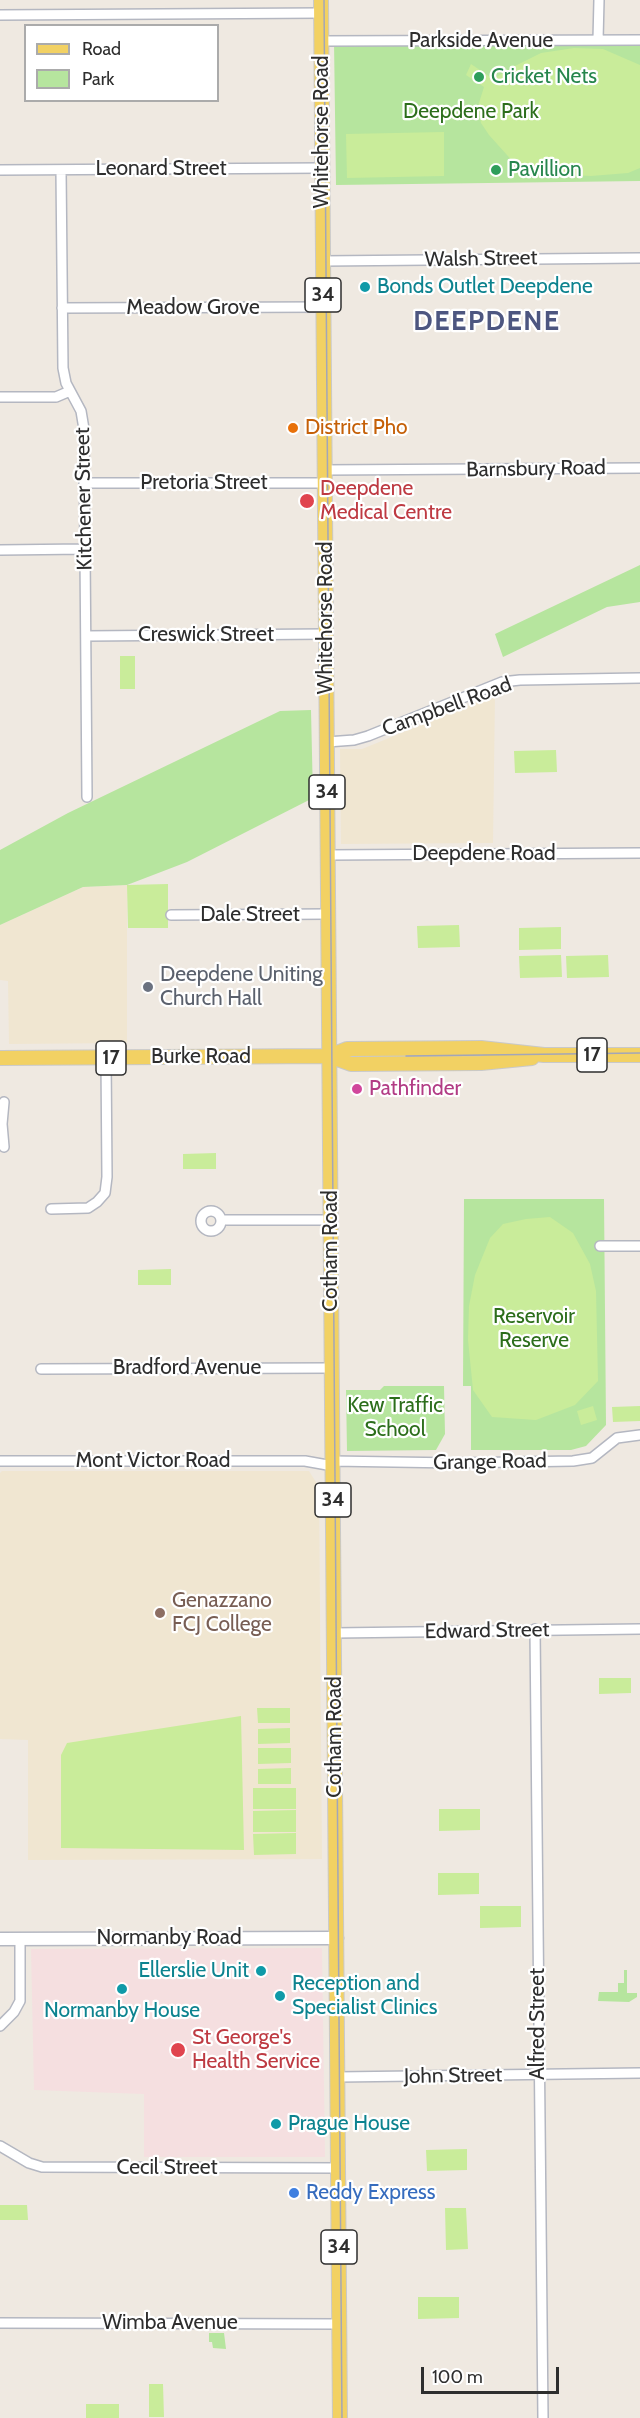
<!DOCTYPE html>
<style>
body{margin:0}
#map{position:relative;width:640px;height:2418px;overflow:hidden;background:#efe9e1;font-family:Cabin,sans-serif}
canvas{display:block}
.legend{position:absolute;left:24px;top:24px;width:195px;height:78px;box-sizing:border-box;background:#fff;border:2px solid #ababab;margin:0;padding:8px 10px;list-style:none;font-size:18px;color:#2e2e2e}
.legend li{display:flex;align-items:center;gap:12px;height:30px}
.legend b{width:30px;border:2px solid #ababab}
.scale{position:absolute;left:421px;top:2367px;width:138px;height:27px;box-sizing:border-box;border:3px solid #2e2e2e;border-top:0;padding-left:8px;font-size:18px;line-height:21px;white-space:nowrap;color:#2e2e2e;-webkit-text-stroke:4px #fff;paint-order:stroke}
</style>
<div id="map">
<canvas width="640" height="2418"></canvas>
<ul class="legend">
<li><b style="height:8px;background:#f2d163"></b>Road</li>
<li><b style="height:16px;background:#b6e59e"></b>Park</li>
</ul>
<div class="scale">100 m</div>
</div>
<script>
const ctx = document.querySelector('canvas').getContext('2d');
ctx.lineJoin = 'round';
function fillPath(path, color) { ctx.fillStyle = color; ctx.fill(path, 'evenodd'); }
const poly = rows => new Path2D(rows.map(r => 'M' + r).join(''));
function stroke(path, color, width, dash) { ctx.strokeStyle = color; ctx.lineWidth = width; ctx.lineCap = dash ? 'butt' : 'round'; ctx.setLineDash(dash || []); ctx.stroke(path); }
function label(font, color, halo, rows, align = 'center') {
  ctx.font = font + ' Cabin,sans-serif'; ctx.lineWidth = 4.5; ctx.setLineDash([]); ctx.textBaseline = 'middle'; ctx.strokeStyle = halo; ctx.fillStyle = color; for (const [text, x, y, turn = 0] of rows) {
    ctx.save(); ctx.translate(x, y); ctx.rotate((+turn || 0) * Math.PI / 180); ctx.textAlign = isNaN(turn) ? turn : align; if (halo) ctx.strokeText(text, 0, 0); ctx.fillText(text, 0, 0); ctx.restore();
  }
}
const education = poly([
 [495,695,493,843,341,844,340,749,362,749],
 [127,885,127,1043,9,1044,8,981,0,980,0,925,83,887],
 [2,1471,309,1471,319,1487,322,1859,28,1860,28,1740,0,1739,0,1473]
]);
const medical = poly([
 [322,1948,325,2157,144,2157,144,2094,34,2090,31,1949]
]);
const green = poly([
 [640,40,640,181,336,185,334,41],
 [640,565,640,602,607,607,503,657,495,634],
 [311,710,313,798,187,862,127,885,83,887,0,925,0,850,68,813,280,711],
 [464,1199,604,1199,606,1425,586,1446,571,1450,471,1450,471,1386,463,1386],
 [384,1386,444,1386,445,1434,436,1450,347,1451,346,1390,380,1390],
 [624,1970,627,1970,627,1993,637,1993,637,1997,629,2002,598,2001,599,1992,618,1992,618,1983,624,1983],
 [209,2333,224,2333,226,2349,213,2348,212,2342,209,2342]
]);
const pitch = poly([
 [574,48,603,49,640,65,640,168,628,173,591,176,556,174,516,165,489,135,481,123,478,106,484,87,466,75,471,64,493,79,513,67,541,53],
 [444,132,444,176,347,178,346,134],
 [120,656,135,656,135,689,120,689],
 [556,750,557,772,515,773,514,751],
 [168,884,168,928,128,928,127,885],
 [459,925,460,947,418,948,417,926],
 [561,927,561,949,519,950,519,928],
 [561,955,562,977,520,978,519,956],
 [608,955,609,977,567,978,566,956],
 [216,1153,216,1169,183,1169,183,1154],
 [550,1217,573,1233,590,1264,596,1291,598,1381,575,1405,536,1420,492,1417,473,1390,468,1340,469,1306,475,1275,490,1238,503,1224,526,1219],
 [171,1269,171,1285,138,1285,138,1270],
 [593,1406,597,1420,581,1425,577,1411],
 [640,1406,640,1421,613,1422,612,1407],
 [599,1678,631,1678,631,1693,599,1694],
 [257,1708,290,1708,290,1723,258,1723],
 [241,1716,244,1850,61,1848,61,1755,67,1743],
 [290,1728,290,1743,258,1744,258,1729],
 [291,1748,291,1763,258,1764,258,1748],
 [291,1768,291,1784,258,1784,258,1769],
 [253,1788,296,1788,296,1809,253,1809],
 [439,1809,480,1809,480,1830,439,1831],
 [296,1810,296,1832,253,1832,253,1811],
 [296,1833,296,1854,254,1855,253,1834],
 [438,1873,479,1873,479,1894,438,1895],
 [480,1906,521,1906,521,1927,480,1928],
 [467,2149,467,2170,427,2171,426,2150],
 [0,2205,27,2205,28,2220,0,2220],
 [445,2208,466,2208,468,2249,446,2250],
 [418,2297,459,2297,459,2318,418,2319],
 [149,2384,163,2384,164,2417,149,2417],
 [86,2404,119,2404,119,2418,86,2418]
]);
const street = poly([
 [0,15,322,13],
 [598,40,599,0],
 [322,41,640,40],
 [0,170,322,168],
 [61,170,63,368,66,383,81,411,84,429,87,797],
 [323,261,640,258],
 [62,308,323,307],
 [0,397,56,397,70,391],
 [324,470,640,468],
 [84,483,324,483],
 [0,550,85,549],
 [86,636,326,634],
 [327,742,354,740,368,736,502,682,520,680,640,678],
 [328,855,640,853],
 [171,915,328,914],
 [4,1102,2,1124,4,1147],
 [51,1209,88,1208,97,1202,105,1193,107,1177,106,1058],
 '201 1221a10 10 0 1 1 20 0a10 10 0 1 1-20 0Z',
 [221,1220,331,1220],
 [600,1246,640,1246],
 [41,1369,332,1368],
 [0,1461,305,1461,333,1466],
 [333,1461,455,1463,573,1461,592,1458,617,1438,640,1435],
 [535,1629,543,2418],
 [335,1633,640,1629],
 [0,2026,14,2012,20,2001,20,1939],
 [338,2077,640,2073],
 [0,2146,29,2163,42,2167,338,2168],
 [0,2323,339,2324]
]);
const secondary = poly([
 [0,1939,337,1938]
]);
const primary = poly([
 [321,0,340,2418],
 [329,1056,351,1064,481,1063,532,1058],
 [0,1058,329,1056,347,1049,481,1048,544,1055,640,1055]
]);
const tram = poly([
 [324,0,342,2418],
 [406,1056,640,1053]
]);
const markers = [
 [479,77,6,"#2e9e5b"],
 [496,170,6,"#2e9e5b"],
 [365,287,6,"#0f9aa8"],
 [293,428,6,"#e8710a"],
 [307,501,8,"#e0444e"],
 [148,987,6,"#6b7280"],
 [357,1089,6,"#d1479c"],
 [160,1613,6,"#8d6e63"],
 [261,1971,6,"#0f9aa8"],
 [122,1989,6,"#0f9aa8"],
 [280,1996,6,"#0f9aa8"],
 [178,2050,8,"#e0444e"],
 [276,2124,6,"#0f9aa8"],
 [294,2193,6,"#3f7fe0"]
];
const shields = [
 [323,295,36],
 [327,792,36],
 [592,1055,30],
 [111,1058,30],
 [333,1500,36],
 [339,2247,36]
];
const shieldNames = [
 ["34",323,295],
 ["34",327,792],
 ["17",592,1055],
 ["17",111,1058],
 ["34",333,1500],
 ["34",339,2247]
];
const streetNames = [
 ["Parkside Avenue",481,41],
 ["Whitehorse Road",322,132,-90],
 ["Leonard Street",161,169],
 ["Walsh Street",481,259,-1],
 ["Meadow Grove",193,308],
 ["Barnsbury Road",536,469,-1],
 ["Pretoria Street",204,483],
 ["Kitchener Street",84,499,-91],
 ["Whitehorse Road",326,618,-90],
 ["Creswick Street",206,635],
 ["Campbell Road",447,707,-20],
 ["Deepdene Road",484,854],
 ["Dale Street",250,915],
 ["Burke Road",201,1057],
 ["Cotham Road",331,1251,-90],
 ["Bradford Avenue",187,1368],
 ["Mont Victor Road",153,1461],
 ["Grange Road",490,1462,-1],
 ["Edward Street",487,1631,-1],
 ["Cotham Road",335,1737,-90],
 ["Normanby Road",169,1938],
 ["Alfred Street",538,2024,-90],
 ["John Street",453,2076,-1],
 ["Cecil Street",167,2168],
 ["Wimba Avenue",170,2323]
];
const leisureNames = [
 ["Cricket Nets",491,77],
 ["Pavillion",508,170]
];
const parkNames = [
 ["Deepdene Park",471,112],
 ["Reservoir",534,1317],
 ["Reserve",534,1341],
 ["Kew Traffic",395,1406],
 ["School",395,1430]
];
const cultureNames = [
 ["Bonds Outlet Deepdene",377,287],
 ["Ellerslie Unit",249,1971,"right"],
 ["Reception and",292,1984],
 ["Specialist Clinics",292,2008],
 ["Normanby House",122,2011,"center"],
 ["Prague House",288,2124]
];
const foodNames = [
 ["District Pho",305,428]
];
const healthNames = [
 ["Deepdene",320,489],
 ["Medical Centre",320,513],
 ["St George's",192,2038],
 ["Health Service",192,2062]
];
const worshipNames = [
 ["Deepdene Uniting",160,975],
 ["Church Hall",160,999]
];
const hotelNames = [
 ["Pathfinder",369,1089]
];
const educationNames = [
 ["Genazzano",172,1601],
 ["FCJ College",172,1625]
];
const shopNames = [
 ["Reddy Express",306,2193]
];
const districtNames = [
 ["DEEPDENE",487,322]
];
fillPath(education, '#f0e6d1');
fillPath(medical, '#f5dfe0');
fillPath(green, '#b6e59e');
fillPath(pitch, '#c9ec9a');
stroke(street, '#b4b7c1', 12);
stroke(secondary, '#b4b7c1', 15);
stroke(primary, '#c9c9c9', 16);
stroke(street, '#fff', 9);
stroke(secondary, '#fff', 12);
stroke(primary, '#f2d163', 14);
stroke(tram, '#a3a6b8', 1.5);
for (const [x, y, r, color] of markers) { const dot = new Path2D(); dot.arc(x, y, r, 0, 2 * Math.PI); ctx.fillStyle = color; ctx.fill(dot); stroke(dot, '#fff', 2); }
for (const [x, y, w] of shields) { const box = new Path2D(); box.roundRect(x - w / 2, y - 17, w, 34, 4.5); ctx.fillStyle = '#fff'; ctx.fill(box); stroke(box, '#2e2e2e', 1.5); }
label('bold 20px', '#2e2e2e', null, shieldNames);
label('21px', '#2e2e2e', '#fff', streetNames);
label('21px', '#27864d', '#fff', leisureNames, 'left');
label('21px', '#2c6e1b', '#fff', parkNames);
label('21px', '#0d838f', '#fff', cultureNames, 'left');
label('21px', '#c56008', '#fff', foodNames, 'left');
label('21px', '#be3a42', '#fff', healthNames, 'left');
label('21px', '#5b616d', '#fff', worshipNames, 'left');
label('21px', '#b23c85', '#fff', hotelNames, 'left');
label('21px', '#785e54', '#fff', educationNames, 'left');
label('21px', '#366cbe', '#fff', shopNames, 'left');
ctx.letterSpacing = '1.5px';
label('bold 27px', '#4d5680', '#fff', districtNames);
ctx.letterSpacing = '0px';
</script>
